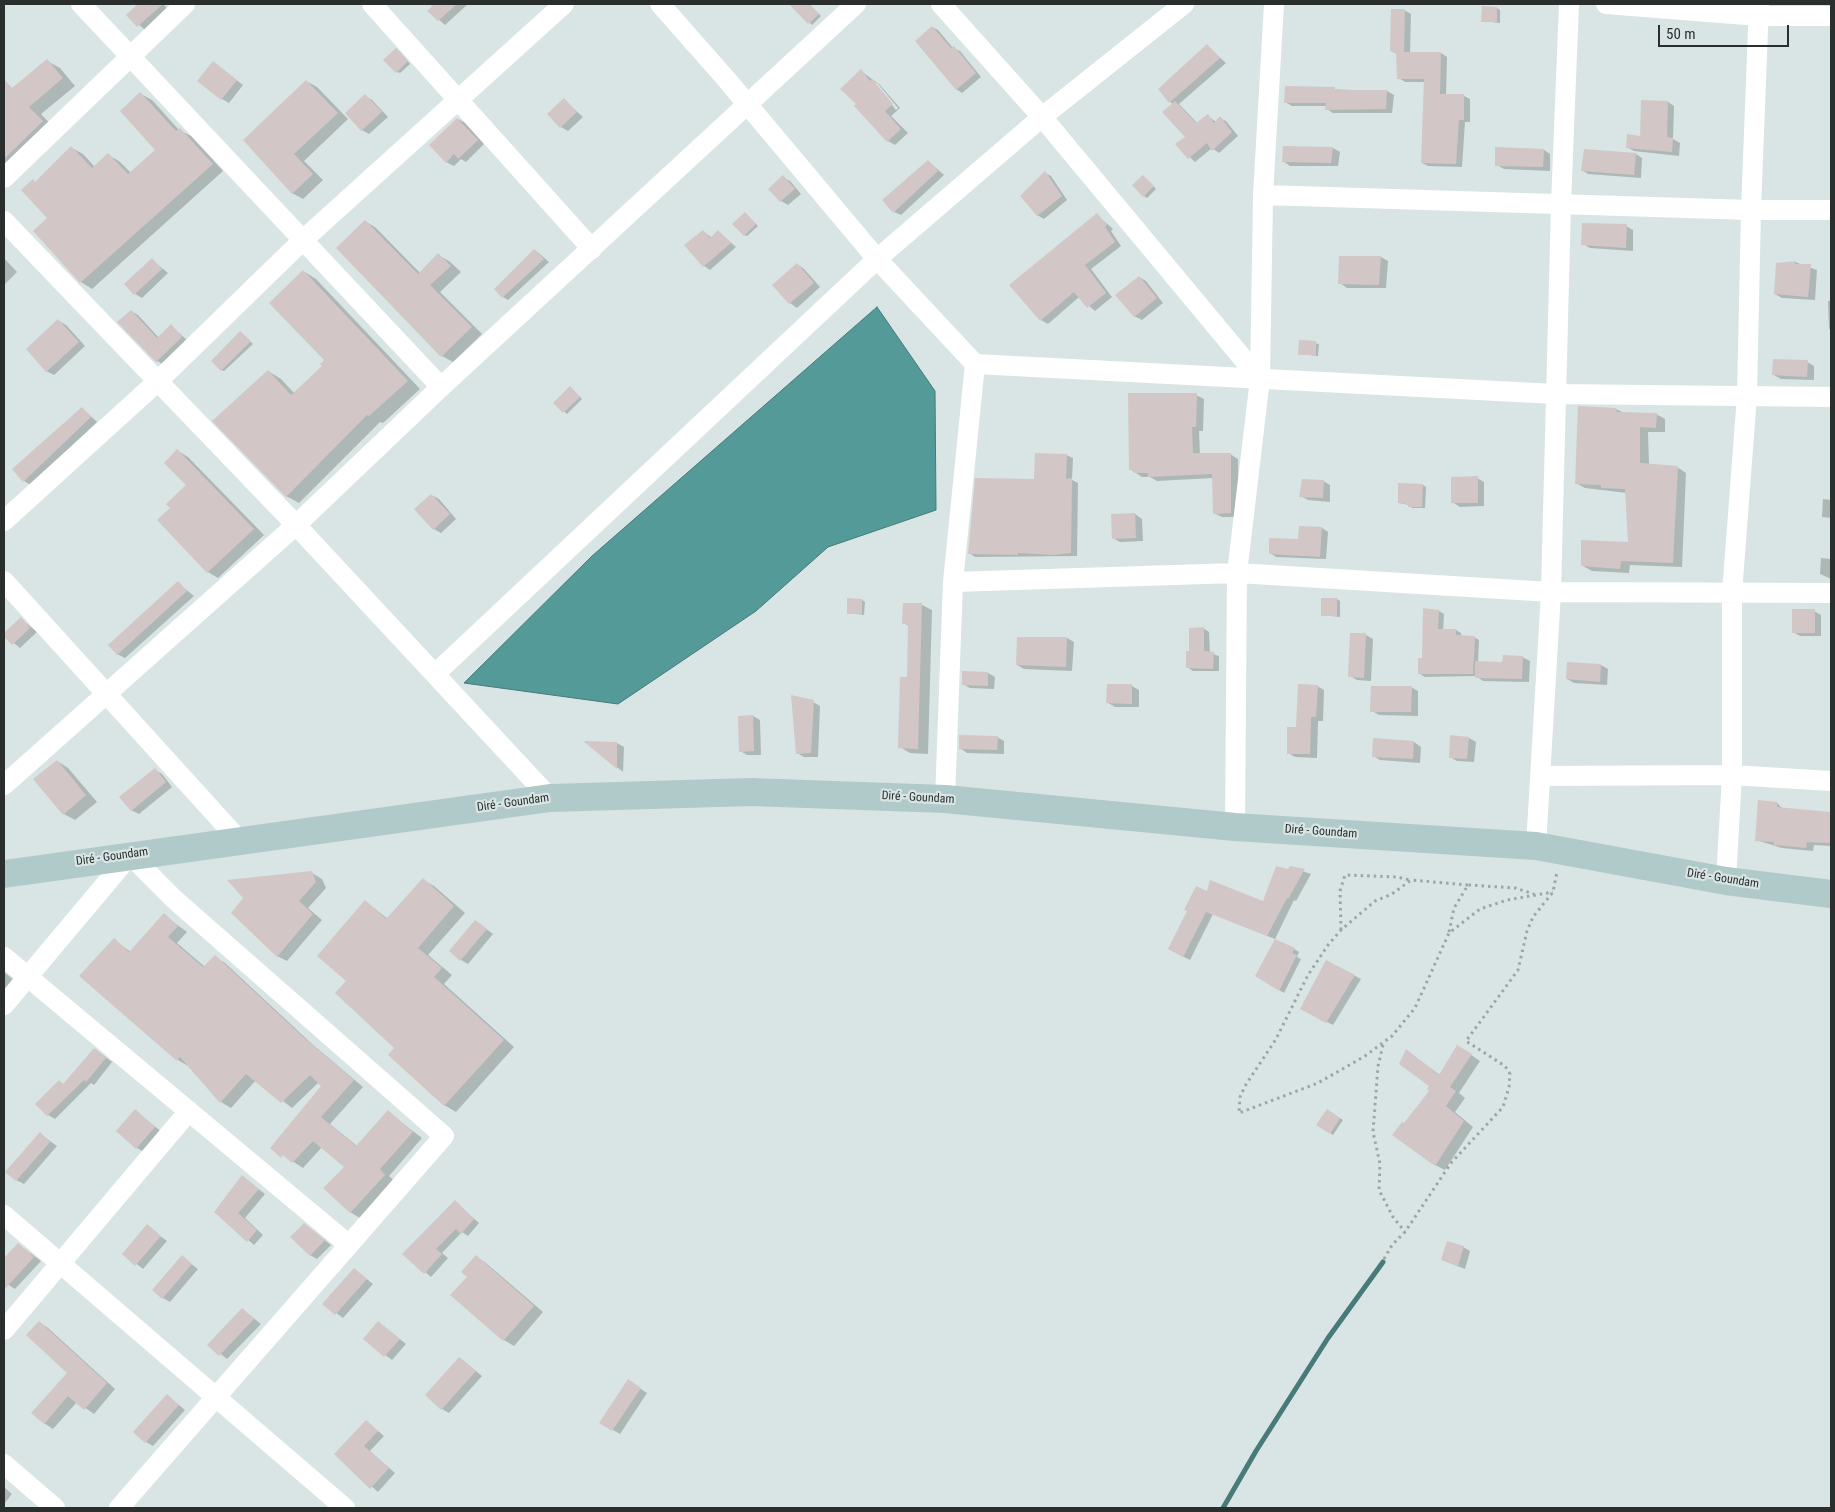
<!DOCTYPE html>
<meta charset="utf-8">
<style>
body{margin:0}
#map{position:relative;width:1835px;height:1512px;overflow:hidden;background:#d8e5e4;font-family:"Roboto Condensed",sans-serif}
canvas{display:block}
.frame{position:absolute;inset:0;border:5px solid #2a2f2e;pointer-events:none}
.scale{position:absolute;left:1658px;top:25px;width:131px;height:22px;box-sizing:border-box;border:2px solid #2a2f2e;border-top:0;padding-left:6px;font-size:15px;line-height:18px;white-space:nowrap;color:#2a2f2e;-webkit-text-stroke:4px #d8e5e4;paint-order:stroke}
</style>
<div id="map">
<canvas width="1835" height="1512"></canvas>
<div class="frame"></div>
<div class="scale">50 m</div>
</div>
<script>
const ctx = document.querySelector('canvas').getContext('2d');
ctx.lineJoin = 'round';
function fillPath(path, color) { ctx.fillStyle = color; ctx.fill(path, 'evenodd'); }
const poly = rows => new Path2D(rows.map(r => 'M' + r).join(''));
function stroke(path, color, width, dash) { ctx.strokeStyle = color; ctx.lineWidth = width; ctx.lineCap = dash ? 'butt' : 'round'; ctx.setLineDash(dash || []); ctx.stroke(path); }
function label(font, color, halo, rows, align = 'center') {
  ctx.font = font + ' "Roboto Condensed",sans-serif'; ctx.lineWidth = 4.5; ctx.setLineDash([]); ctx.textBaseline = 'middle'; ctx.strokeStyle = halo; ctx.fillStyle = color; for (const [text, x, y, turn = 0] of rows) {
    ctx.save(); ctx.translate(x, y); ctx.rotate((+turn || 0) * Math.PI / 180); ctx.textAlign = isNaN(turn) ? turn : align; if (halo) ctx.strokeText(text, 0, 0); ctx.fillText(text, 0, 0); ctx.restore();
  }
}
const water = poly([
 [877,307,935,391,936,510,828,547,756,611,618,704,464,683,592,556,877,307]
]);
const shadow = poly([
 [140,4,163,4,168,9,145,30,128,15],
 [436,4,468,4,445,25,429,11],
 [799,4,809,4,821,16,812,25,795,8],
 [1497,8,1500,10,1500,23,1483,21],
 [1404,10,1411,14,1410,53,1441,53,1447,57,1446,95,1464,96,1470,99,1470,122,1465,122,1462,167,1428,166,1422,163,1425,82,1405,82,1399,78,1398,54,1391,51],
 [932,27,938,30,953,48,960,51,981,77,962,93,956,89],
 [1207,46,1226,63,1179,104,1198,124,1208,116,1216,122,1220,118,1226,121,1238,136,1219,153,1212,148,1195,162,1177,145,1187,137,1173,104,1170,102],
 [399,51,410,64,400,73,397,72],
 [47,61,60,68,75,86,41,114,55,129,4,178,4,92,10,87,13,89],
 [214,63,243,85,229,103,222,99],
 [861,71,880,85,900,108,891,116,908,133,895,145,888,141],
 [873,81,878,84,898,108,896,110],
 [306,81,317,87,348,119,304,161,323,180,303,199,292,193,244,140],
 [1286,88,1387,91,1394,95,1392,113,1333,113,1327,109,1327,106,1292,106,1285,102],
 [141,94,152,100,179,130,191,136,223,171,92,289,81,282,35,231,49,218,36,182,72,148,83,154,95,167,108,155,119,161,131,173,157,150],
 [365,96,372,100,388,117,369,134,362,130],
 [564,100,583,117,568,131,561,127],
 [1668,102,1674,106,1673,139,1680,143,1679,156,1634,151,1627,147,1641,137],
 [458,119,465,123,484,144,466,162,461,159,454,166,446,162],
 [1284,148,1333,148,1340,152,1338,166,1290,166,1283,161],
 [1544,150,1550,154,1550,171,1504,169,1497,165],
 [1636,154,1642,158,1641,178,1588,174,1582,170],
 [928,161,944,175,901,215,894,212],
 [1045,173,1051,176,1067,200,1044,219,1037,215],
 [1143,176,1156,189,1147,198,1144,196],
 [783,177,790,181,801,194,788,205,781,201,770,189],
 [1097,215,1113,229,1111,231,1121,246,1091,269,1112,297,1095,311,1079,297,1048,324,1041,320],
 [748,216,758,226,747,236,744,235],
 [365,221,376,228,420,273,438,255,449,261,461,272,440,292,482,334,453,362,442,356],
 [1626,226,1633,230,1633,251,1590,248,1583,244],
 [703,231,712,238,719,232,736,247,710,270,704,266],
 [535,250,549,262,508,300,503,297],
 [1381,257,1388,261,1386,288,1347,288,1340,283],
 [4,258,17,272,4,285],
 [152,260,168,273,142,298,135,294],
 [1795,262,1817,270,1815,300,1782,298,1775,294],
 [797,264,804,269,820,287,797,308,790,303,774,285],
 [303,271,316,279,420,389,383,423,380,422,299,503,286,496,268,371,281,379,294,393,324,366,326,360],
 [1139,277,1146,281,1163,303,1142,320,1134,316],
 [1828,301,1831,301,1831,330,1829,329],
 [131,311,138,315,159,338,171,326,188,341,164,365,157,361],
 [59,321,66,325,85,346,54,375,46,371],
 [240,332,253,344,224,371,221,370],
 [1301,341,1319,344,1318,356,1300,354],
 [1807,362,1814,366,1814,380,1781,379,1774,375],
 [573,390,582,399,567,414,555,403],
 [1196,395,1204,399,1203,431,1199,431,1200,455,1230,454,1238,459,1239,517,1222,517,1214,513,1213,478,1157,481,1150,477,1142,477,1130,469],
 [82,408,97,422,31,485,24,481],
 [1616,409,1624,413,1656,414,1665,419,1665,432,1648,432,1649,465,1677,467,1686,473,1682,567,1630,565,1629,573,1592,571,1583,566,1629,543,1627,493,1585,488,1576,483],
 [178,451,188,457,264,535,218,578,208,572,172,508,188,485],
 [1066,455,1073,458,1072,480,1078,483,1077,556,975,557,969,553,1036,480],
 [1477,478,1484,482,1484,506,1460,507,1452,502],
 [1323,481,1330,485,1330,502,1308,500,1301,496],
 [1423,485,1426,487,1425,508,1412,508,1409,505,1399,503],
 [431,495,439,499,456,519,441,533,434,529],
 [1823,499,1831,500,1831,518,1822,517],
 [1135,514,1142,519,1143,541,1120,542,1113,538],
 [1322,528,1328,532,1326,559,1276,557,1270,553],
 [1821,558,1831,559,1831,579,1820,574],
 [178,583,194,596,125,658,117,654],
 [1337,599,1340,601,1340,617,1322,615],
 [862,600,865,602,864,615,848,613],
 [922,605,932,610,928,754,910,753,900,747,908,678,909,626,904,623],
 [1439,611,1444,614,1443,631,1456,630,1461,633,1461,636,1474,637,1479,640,1478,663,1503,663,1522,657,1530,661,1529,682,1483,681,1476,676,1425,677,1420,674],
 [1814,611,1821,615,1821,636,1800,636,1793,632],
 [21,619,37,632,20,648,4,635],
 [1203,628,1209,632,1210,653,1219,656,1219,671,1193,671,1187,667,1190,653],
 [1366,635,1373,639,1371,681,1357,680,1350,676],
 [1067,638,1074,642,1072,671,1024,669,1017,665],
 [1601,665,1608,669,1607,685,1574,683,1567,679],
 [988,673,995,677,994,689,970,688,963,684],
 [1132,686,1139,690,1139,707,1115,707,1108,703],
 [1317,686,1324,690,1323,721,1318,721,1317,758,1295,757,1288,753],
 [1411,687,1418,691,1418,716,1379,715,1372,711],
 [813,702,820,706,818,757,804,757,797,753],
 [753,716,760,720,761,755,747,755,740,751],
 [997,737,1004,741,1004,754,967,753,960,748],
 [1469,738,1476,742,1474,762,1457,761,1450,757],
 [1374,739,1414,742,1421,747,1420,763,1380,760,1373,756],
 [586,742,617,743,624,747,623,772],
 [57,761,68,768,97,802,75,820,64,814],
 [155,770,162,774,172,787,139,814,131,810],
 [1777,803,1783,809,1831,813,1831,846,1814,845,1813,851,1782,848,1756,840],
 [1290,867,1311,874,1296,901,1294,900,1275,939,1213,914,1190,960,1176,953,1208,893,1263,903],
 [312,873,322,879,326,888,308,908,322,920,287,961,277,956,233,913],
 [423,880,434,886,465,913,428,955,452,975,444,984,514,1047,456,1112,444,1105,396,1048,348,981,366,902,388,919],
 [164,915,187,932,177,943,205,967,215,957,225,963,312,1044,363,1087,330,1124,357,1146,388,1112,422,1138,389,1176,395,1181,360,1218,350,1212,345,1167,322,1147,303,1168,272,1148,323,1086,319,1082,292,1108,256,1080,231,1108,221,1102,188,1066,178,1060,114,940,131,952],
 [476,921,493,934,468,964,461,960],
 [1294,949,1299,952,1297,957,1301,959,1284,993,1257,976],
 [1327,961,1361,979,1333,1025,1302,1009],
 [4,972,17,983,4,998],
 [95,1049,112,1062,94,1085,91,1083,55,1119,48,1115,37,1104,64,1085],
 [1407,1051,1440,1075,1467,1052,1480,1061,1459,1093,1465,1098,1455,1112,1473,1127,1445,1170,1435,1165,1405,1125,1431,1091,1431,1086],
 [1327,1110,1343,1120,1333,1135,1318,1125],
 [135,1111,162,1132,144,1152,137,1148],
 [40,1134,57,1146,24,1184,16,1180],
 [243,1177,265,1194,245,1218,263,1235,254,1245,216,1212],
 [455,1202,479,1223,468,1236,462,1232,442,1253,448,1258,431,1277,404,1254],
 [304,1224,331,1245,317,1259,310,1255],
 [147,1226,167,1241,143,1269,124,1254],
 [18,1244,41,1261,15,1289,4,1282,4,1260],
 [1463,1247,1470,1251,1465,1269,1442,1260],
 [182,1257,198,1269,170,1302,163,1298],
 [476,1257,486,1263,543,1312,514,1346,504,1340,468,1277],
 [354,1269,373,1284,343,1318,324,1304],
 [242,1309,261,1324,227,1359,209,1345],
 [39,1322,48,1328,115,1389,94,1414,77,1402,53,1429,44,1423,69,1373],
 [378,1322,406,1344,392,1360,364,1339],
 [460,1358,482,1376,449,1413,442,1409],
 [635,1385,647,1393,620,1434,601,1423],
 [167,1395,185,1410,153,1446,146,1442],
 [366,1421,384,1436,370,1451,395,1473,378,1492,336,1454],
 [4,1487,12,1494,4,1504]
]);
const stream = poly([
 [1223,1508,1256,1451,1328,1338,1383,1262]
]);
const building = poly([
 [138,4,163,4,137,27,126,15],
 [434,4,457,4,438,21,427,11],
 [789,4,809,4,819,14,808,24],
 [1482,6,1497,7,1497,22,1481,22],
 [1391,9,1405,9,1404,52,1441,52,1440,94,1464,94,1464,120,1459,120,1456,164,1421,163,1424,79,1397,79,1396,52,1390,51],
 [932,26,951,48,954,46,976,73,956,90,915,41],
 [1207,44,1220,58,1169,103,1158,89],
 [396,48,408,61,396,73,383,60],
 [47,59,63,78,29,107,43,121,4,159,4,79,12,88],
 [213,61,237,80,221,100,197,81],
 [861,69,870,81,872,79,893,104,885,111,901,129,887,142,854,106,856,104,840,89],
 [306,80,338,113,294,154,313,174,292,194,243,140],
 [1285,86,1335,87,1335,90,1387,90,1386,109,1325,110,1326,103,1284,103],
 [140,92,176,131,180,128,213,164,80,283,33,231,47,218,21,190,33,179,35,182,71,146,92,168,108,153,128,174,155,150,120,111],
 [365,94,382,112,361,131,345,113],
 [564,98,577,112,560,128,547,114],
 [1641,100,1668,101,1667,137,1673,138,1672,152,1626,148,1627,134,1640,136],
 [1175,101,1196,123,1208,114,1214,123,1220,116,1232,132,1212,151,1207,143,1188,159,1175,144,1185,137,1162,112],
 [457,118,478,140,458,159,454,154,446,163,429,145],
 [1283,146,1333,147,1331,163,1282,162],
 [1495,147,1544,149,1543,167,1495,166],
 [1584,149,1636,153,1634,175,1581,171],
 [928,160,938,171,893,213,882,200],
 [1045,171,1062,196,1037,216,1020,196],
 [783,175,795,189,780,202,768,189],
 [1143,175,1154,186,1143,197,1132,185],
 [745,212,756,224,744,236,732,224],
 [1097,213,1107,225,1105,227,1115,242,1085,265,1106,293,1087,308,1074,292,1040,321,1009,285],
 [365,220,418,274,438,253,451,266,430,285,472,327,441,357,336,248],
 [1582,223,1627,224,1626,248,1581,245],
 [703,230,710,238,718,230,731,243,703,267,684,245],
 [534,249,544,259,502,298,494,289],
 [1339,256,1381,256,1379,285,1338,284],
 [152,258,162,269,134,295,124,284],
 [1796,261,1795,264,1811,264,1808,297,1774,294,1776,263],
 [797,263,814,283,789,304,772,285],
 [303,270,408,381,369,416,367,415,286,497,212,421,268,370,291,395,322,366,320,364,324,360,269,303],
 [1139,276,1157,298,1134,317,1115,295],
 [131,310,157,338,171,324,182,337,156,362,117,322],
 [58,319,79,342,46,372,26,349],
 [240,331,251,341,221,371,211,361],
 [1299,340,1316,341,1316,355,1298,355],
 [1773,359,1808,360,1807,377,1772,375],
 [570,386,580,397,563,413,553,403],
 [1128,393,1197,393,1196,427,1192,427,1193,453,1231,453,1231,513,1213,514,1212,474,1148,477,1148,473,1134,473,1133,470,1129,470],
 [1578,406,1616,408,1617,412,1657,413,1656,428,1640,427,1640,463,1678,466,1673,563,1621,561,1620,569,1581,566,1581,540,1628,542,1625,489,1601,488,1601,485,1575,484],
 [82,407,91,417,23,482,12,469],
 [177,449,254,529,207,573,157,520,170,508,166,504,186,485,164,463],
 [1035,453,1067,454,1066,479,1072,478,1071,553,1054,555,1018,553,1018,555,968,554,975,478,1034,479],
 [1478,476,1478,503,1451,503,1451,477],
 [1302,479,1324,480,1323,498,1299,497],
 [1398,483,1423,484,1422,507,1408,507,1408,504,1398,503],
 [431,494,450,514,433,530,414,509],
 [1135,513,1136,538,1112,539,1111,514],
 [1299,526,1322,527,1320,557,1269,554,1269,538,1298,539],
 [178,581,187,591,117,655,108,645],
 [847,598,862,599,862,614,847,614],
 [1321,598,1337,598,1337,616,1321,616],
 [903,603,922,603,918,749,898,748,900,677,907,677,908,624,902,624],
 [1423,608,1439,610,1438,629,1456,629,1456,635,1475,636,1473,674,1418,674,1418,658,1422,658],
 [1792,609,1815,609,1815,633,1792,633],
 [21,617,30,628,12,645,4,637,4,633],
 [1204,627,1204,651,1214,652,1213,669,1186,668,1186,651,1189,651,1189,628],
 [1350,633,1366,633,1364,678,1348,677],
 [1017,637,1067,637,1066,667,1016,665],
 [1503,655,1523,656,1522,679,1475,678,1475,661,1502,662],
 [1567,662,1601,664,1600,682,1566,679],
 [962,671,988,672,988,686,962,685],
 [1107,684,1132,684,1132,704,1106,703],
 [1298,684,1318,685,1316,717,1311,717,1310,754,1287,754,1287,727,1296,727],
 [1371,686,1412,686,1411,712,1370,712],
 [791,695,814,700,811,753,796,754],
 [753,715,754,751,739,752,738,716],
 [959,735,998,736,997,750,959,749],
 [1450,735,1469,737,1467,759,1449,758],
 [1373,738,1414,741,1413,759,1372,757],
 [583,741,617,742,617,769],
 [57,760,86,795,63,815,33,779],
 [155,768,166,782,131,811,119,797],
 [1758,800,1777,802,1777,807,1831,812,1831,843,1807,842,1806,848,1774,845,1774,842,1755,841],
 [1276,866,1288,869,1290,866,1305,869,1288,899,1287,898,1267,936,1206,912,1183,957,1168,949,1187,911,1184,910,1196,886,1207,891,1210,880,1263,901],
 [312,871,316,882,299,901,313,914,277,957,231,913,243,898,227,880],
 [423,878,454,906,418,948,442,968,434,977,504,1040,444,1106,388,1055,394,1048,335,993,346,981,317,956,365,900,386,919],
 [164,913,178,926,168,937,203,967,215,955,302,1036,354,1080,321,1117,356,1146,388,1110,413,1132,380,1169,385,1175,350,1213,323,1188,344,1167,313,1141,292,1163,283,1155,281,1158,270,1148,321,1086,310,1075,281,1103,246,1074,220,1103,180,1057,177,1061,79,976,114,938,129,952],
 [475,920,487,929,460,961,449,951],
 [1275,939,1295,948,1292,953,1297,955,1279,991,1255,976],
 [1326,960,1355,975,1326,1023,1300,1009],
 [1457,1045,1472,1054,1450,1087,1456,1091,1446,1106,1464,1121,1435,1166,1392,1135,1402,1122,1404,1123,1429,1091,1427,1089,1429,1086,1399,1064,1406,1049,1439,1075],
 [94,1048,106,1058,86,1082,84,1080,47,1116,35,1104,59,1080,63,1084],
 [135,1109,155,1127,136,1149,116,1131],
 [1327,1109,1340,1118,1330,1134,1316,1125],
 [40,1132,50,1142,16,1181,5,1172],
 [242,1175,259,1189,238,1213,257,1230,247,1242,214,1212],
 [455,1200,474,1219,461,1234,456,1229,436,1249,442,1254,424,1274,402,1254],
 [304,1223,325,1240,310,1256,290,1237],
 [147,1224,161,1236,135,1266,122,1254],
 [1447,1241,1464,1246,1458,1266,1441,1260],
 [18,1243,34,1257,4,1290,4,1258],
 [182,1255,192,1264,162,1299,152,1290],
 [476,1255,534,1306,503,1341,450,1295,467,1277,461,1272],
 [354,1268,367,1279,335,1315,322,1304],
 [242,1308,254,1319,219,1356,207,1345],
 [39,1321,107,1383,84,1410,68,1396,44,1424,31,1413,67,1373,26,1335],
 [378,1321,400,1339,384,1357,363,1339],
 [459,1357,476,1371,441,1410,425,1395],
 [628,1379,641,1388,612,1431,599,1423],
 [167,1394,179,1405,145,1443,133,1432],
 [366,1420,378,1431,364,1446,389,1468,370,1489,334,1454]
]);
const path = poly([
 [1468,885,1411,880,1392,894,1375,901,1341,930,1328,945,1308,975,1276,1039,1245,1086,1240,1097,1239,1113,1318,1083,1365,1056,1392,1036,1415,1008,1449,933,1480,909,1507,900,1553,892],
 [1341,930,1340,891,1345,875,1397,877,1410,880],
 [1449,932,1454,908,1468,885,1515,888,1534,894],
 [1383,1045,1378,1066,1373,1132,1380,1164,1379,1190,1393,1217,1405,1232],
 [1384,1259,1392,1245,1405,1232,1451,1163,1503,1107,1509,1087,1510,1074,1505,1066,1466,1041,1518,970,1527,931,1533,917,1553,892,1557,872]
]);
const minor = poly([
 [81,4,441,387],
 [372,4,592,249],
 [660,4,727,80,877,259,975,364,1555,394,1831,397],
 [941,4,1042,117,1260,379],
 [1606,4,1759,16,1831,16],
 [4,178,185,4],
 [1263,195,1751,210,1831,210],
 [4,221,296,525,550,798],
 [4,521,158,381,303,240,564,4],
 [4,581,239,840],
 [953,582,1237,573,1551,592,1831,593],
 [435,674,877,259,1042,117,1184,4],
 [1540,776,1732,775,1831,781],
 [4,785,296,525,441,387,856,4],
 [945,799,953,582,975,364],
 [1235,827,1237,573,1260,379,1263,195,1274,4],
 [1536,846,1551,592,1561,204,1569,4],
 [1726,881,1732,775,1732,593,1747,396,1751,210,1759,4],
 [4,957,349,1245],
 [4,1005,130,855,174,899,444,1136,119,1508],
 [4,1215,345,1508],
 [4,1330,189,1111],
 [4,1464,55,1508]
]);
const secondary = poly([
 [4,874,550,798,751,792,945,799,1235,827,1536,846,1726,881,1831,894]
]);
const streetNames = [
 ["Diré - Goundam",918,798,3],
 ["Diré - Goundam",513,803,-8],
 ["Diré - Goundam",1321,832,4],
 ["Diré - Goundam",112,857,-8],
 ["Diré - Goundam",1723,879,9]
];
fillPath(water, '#539a98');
stroke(water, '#477a78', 1);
fillPath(shadow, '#0003');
stroke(stream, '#477a78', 5);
fillPath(building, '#d3c6c6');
stroke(path, '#9ca6a5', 3, [2.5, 4]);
stroke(minor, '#fff', 20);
stroke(secondary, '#b0cac9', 28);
label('12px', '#2a2f2e', '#d8e5e4', streetNames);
</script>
